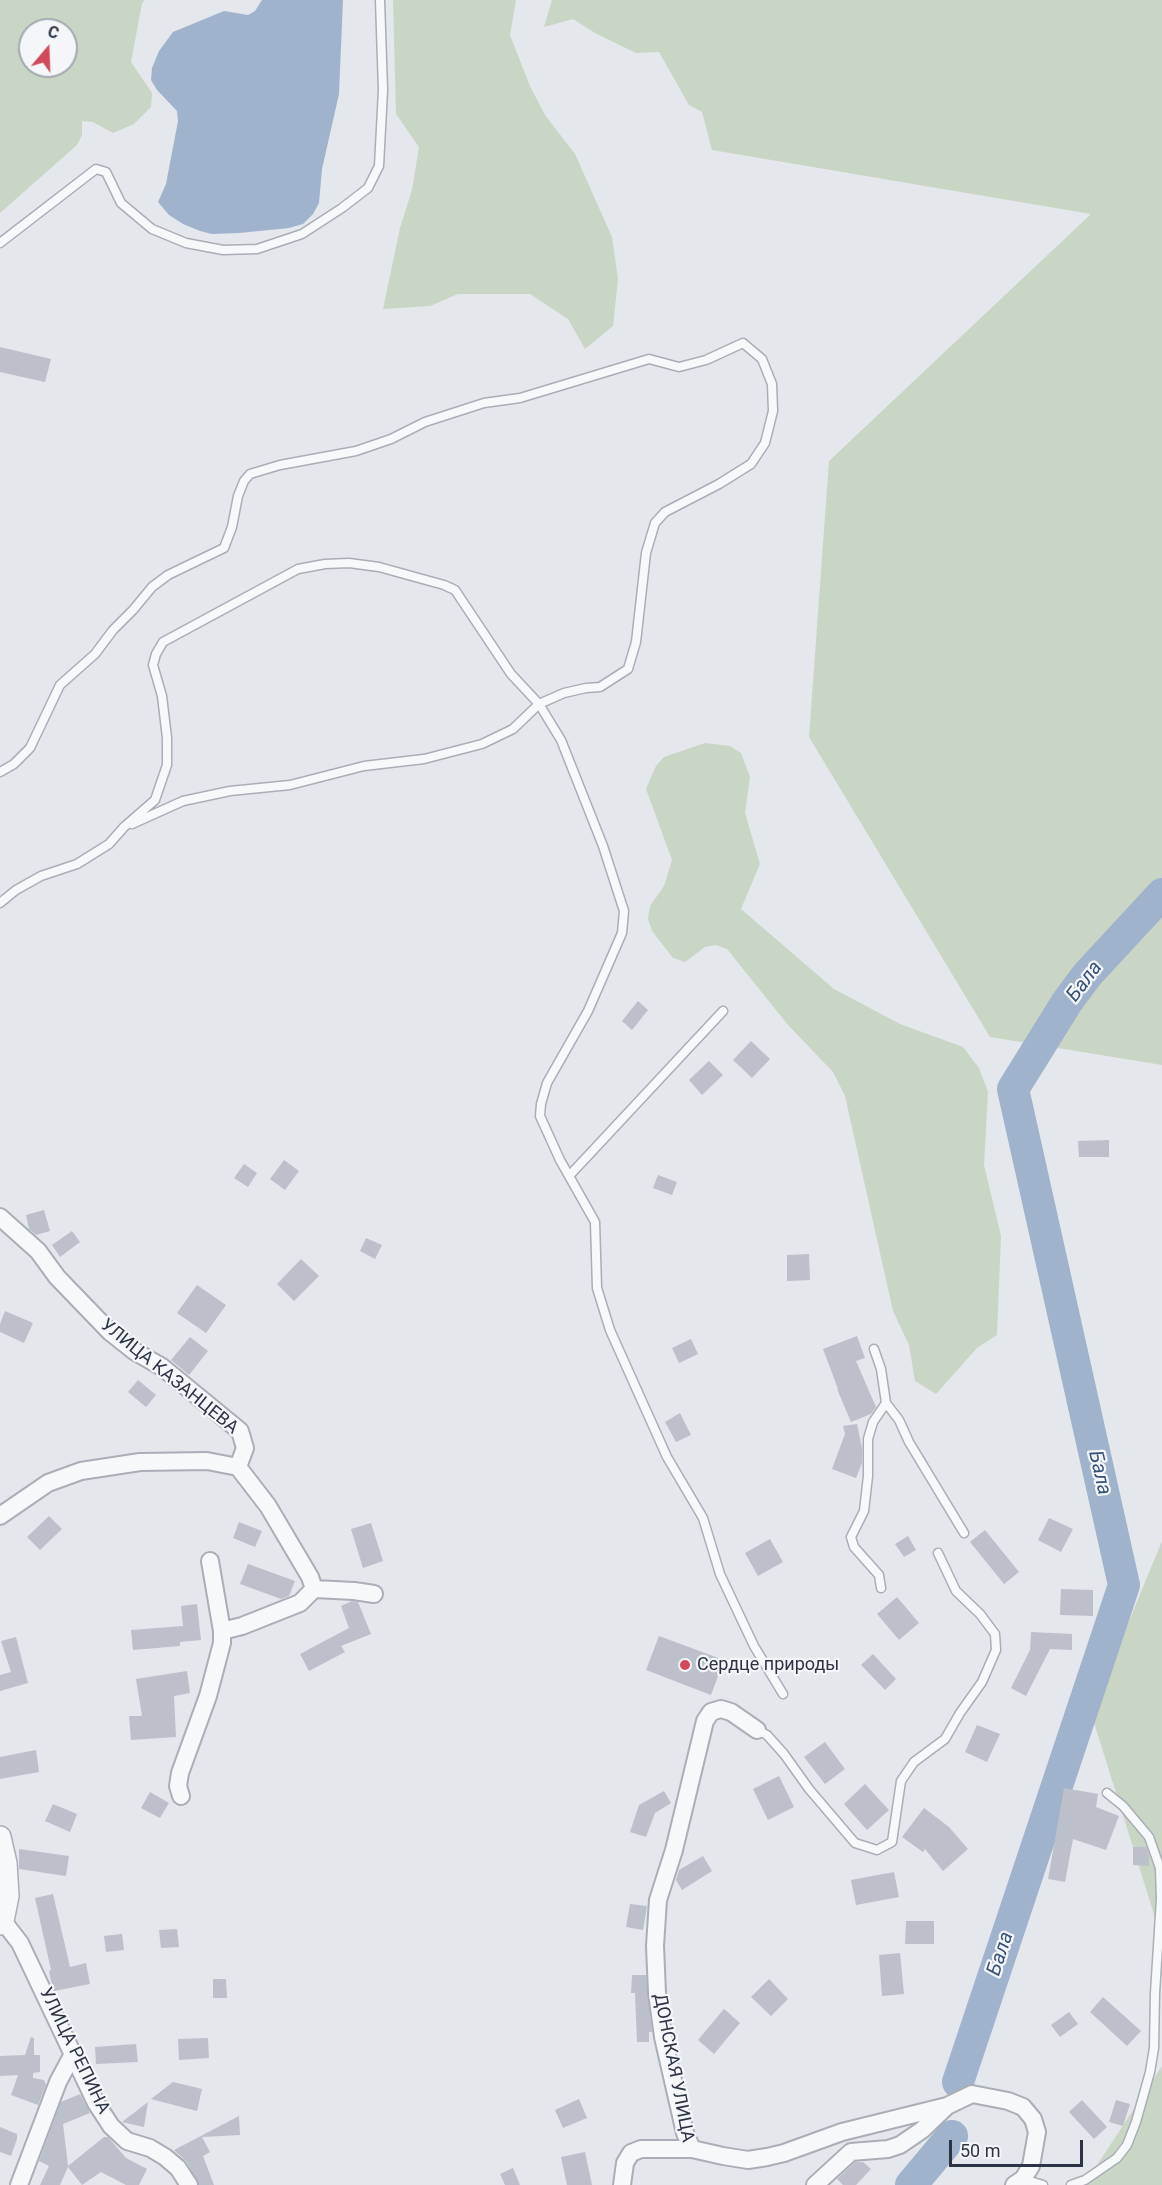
<!DOCTYPE html>
<meta charset="utf-8">
<style>
body{margin:0}
#map{position:relative;width:1162px;height:2185px;overflow:hidden;background:#e4e7ec;font-family:Roboto,sans-serif}
canvas{display:block}
.north{position:absolute;left:18px;top:18px;width:60px;height:60px;box-sizing:border-box;background:#f4f6f9;border:2px solid #a4a8b1;border-radius:50%;rotate:19deg;font-size:16px;font-weight:700;line-height:24px;text-align:center;color:#2b3445}
.north::after{content:'';display:block;margin:auto;width:21px;height:27px;background:#d1495b;clip-path:polygon(50% 0,100% 100%,50% 72%,0 100%)}
.scale{position:absolute;left:949px;top:2140px;width:134px;height:27px;box-sizing:border-box;border:3px solid #2b3445;border-top:0;padding-left:8px;font-size:18px;line-height:21px;white-space:nowrap;color:#2b3445;-webkit-text-stroke:4px #f4f6f9;paint-order:stroke}
</style>
<div id="map">
<canvas width="1162" height="2185"></canvas>
<div class="north">С</div>
<div class="scale">50 m</div>
</div>
<script>
const ctx = document.querySelector('canvas').getContext('2d');
ctx.lineJoin = 'round';
function fillPath(path, color) { ctx.fillStyle = color; ctx.fill(path, 'evenodd'); }
const poly = rows => new Path2D(rows.map(r => 'M' + r).join(''));
function stroke(path, color, width, dash) { ctx.strokeStyle = color; ctx.lineWidth = width; ctx.lineCap = dash ? 'butt' : 'round'; ctx.setLineDash(dash || []); ctx.stroke(path); }
function label(font, color, halo, rows, align = 'center') {
  ctx.font = font + ' Roboto,sans-serif'; ctx.lineWidth = 4.5; ctx.setLineDash([]); ctx.textBaseline = 'middle'; ctx.strokeStyle = halo; ctx.fillStyle = color; for (const [text, x, y, turn = 0] of rows) {
    ctx.save(); ctx.translate(x, y); ctx.rotate((+turn || 0) * Math.PI / 180); ctx.textAlign = isNaN(turn) ? turn : align; if (halo) ctx.strokeText(text, 0, 0); ctx.fillText(text, 0, 0); ctx.restore();
  }
}
const green = poly([
 [0,0,145,0,142,3,131,62,152,93,151,107,134,124,113,133,93,122,82,121,82,135,77,145,0,213],
 [30,30,66,30,66,66,30,66],
 [393,0,516,0,510,35,530,86,545,115,575,154,612,237,618,279,613,326,585,349,568,319,530,294,458,294,430,306,383,309,400,228,412,190,419,147,396,114],
 [552,0,1162,0,1162,1065,990,1037,809,737,829,461,1091,214,712,150,702,112,689,105,659,52,636,53,595,33,573,19,544,27],
 [705,743,730,746,741,753,750,777,745,813,760,864,741,909,834,989,900,1024,963,1047,979,1068,988,1092,984,1165,1001,1236,997,1335,977,1348,936,1394,915,1381,909,1345,893,1311,845,1096,833,1072,788,1025,727,949,716,945,705,947,685,962,673,958,652,931,648,919,650,906,664,886,672,860,646,789,656,766,664,757],
 [1162,1541,1162,1940,1091,1713],
 [1162,2066,1162,2185,1084,2185]
]);
const water = poly([
 [262,0,343,0,339,94,322,169,319,203,313,214,303,224,289,228,239,233,212,234,200,231,183,224,169,215,158,202,166,184,178,121,177,111,157,90,151,80,152,68,159,51,173,32,224,11,248,15,255,11]
]);
const river = poly([
 [958,2082,1124,1585,1013,1089,1067,1002,1087,975,1162,894],
 [911,2185,952,2136]
]);
const building = poly([
 [0,347,51,359,45,382,0,372],
 [638,1001,648,1010,632,1030,622,1021],
 [751,1041,770,1059,752,1078,733,1060],
 [709,1061,723,1075,702,1095,689,1080],
 [1109,1140,1109,1157,1079,1157,1078,1141],
 [284,1160,299,1171,285,1190,270,1179],
 [244,1164,257,1173,248,1187,234,1178],
 [658,1175,677,1182,672,1195,653,1188],
 [44,1210,50,1231,36,1235,29,1229,26,1215],
 [72,1231,80,1242,60,1257,52,1245],
 [366,1238,382,1245,375,1259,360,1251],
 [809,1254,810,1280,787,1281,787,1255],
 [301,1259,319,1276,294,1301,277,1284],
 [197,1285,226,1305,206,1333,177,1313],
 [5,1311,33,1323,24,1343,0,1332,0,1324],
 [857,1336,865,1358,856,1361,876,1407,871,1414,851,1422,837,1389,838,1389,823,1349],
 [190,1337,208,1351,189,1375,171,1360],
 [691,1339,698,1354,679,1363,672,1348],
 [138,1380,156,1395,146,1407,128,1392],
 [680,1413,691,1435,676,1442,665,1422],
 [857,1424,862,1448,862,1463,856,1478,832,1469,845,1434,843,1426],
 [49,1516,62,1529,40,1550,27,1537],
 [1049,1518,1073,1529,1061,1552,1038,1540],
 [239,1522,262,1531,255,1547,233,1538],
 [371,1523,383,1561,363,1568,351,1529],
 [985,1530,1019,1572,1004,1584,970,1542],
 [908,1536,916,1550,904,1557,895,1544],
 [770,1539,783,1562,758,1576,745,1553],
 [248,1564,295,1581,289,1596,281,1599,240,1584],
 [1061,1589,1093,1590,1093,1616,1060,1615],
 [897,1597,919,1623,899,1640,877,1614],
 [352,1601,358,1602,371,1634,341,1646,345,1652,309,1671,300,1654,349,1628,341,1606],
 [197,1604,201,1640,180,1642,180,1646,133,1650,131,1630,183,1626,181,1606],
 [1031,1632,1072,1634,1072,1650,1050,1649,1026,1696,1011,1688,1030,1650],
 [659,1636,724,1660,711,1695,646,1670],
 [16,1637,28,1683,0,1691,0,1675,11,1672,1,1641],
 [873,1654,896,1679,885,1690,861,1665],
 [187,1671,190,1693,174,1696,176,1737,131,1740,129,1716,142,1716,136,1679],
 [977,1725,1000,1734,987,1762,965,1752],
 [825,1742,845,1769,825,1784,804,1757],
 [36,1750,39,1772,0,1779,0,1757],
 [779,1776,794,1807,768,1820,753,1789],
 [865,1784,889,1810,867,1830,844,1804],
 [1064,1788,1098,1794,1096,1807,1119,1816,1106,1850,1073,1839,1065,1882,1048,1879],
 [664,1791,671,1803,655,1813,646,1837,630,1832,639,1805],
 [150,1792,169,1803,160,1818,141,1808],
 [53,1804,77,1814,70,1832,45,1821],
 [924,1808,949,1827,968,1849,943,1871,925,1849,923,1852,902,1837],
 [1133,1847,1146,1847,1149,1856,1149,1866,1133,1865],
 [19,1849,69,1856,66,1876,19,1869],
 [703,1856,712,1871,682,1890,676,1880,679,1870],
 [894,1872,899,1897,856,1905,851,1880],
 [53,1894,70,1967,86,1963,90,1984,54,1991,52,1985,49,1971,51,1970,35,1898],
 [630,1904,647,1906,643,1930,626,1927],
 [906,1921,934,1921,934,1944,905,1944],
 [177,1929,179,1947,161,1948,159,1930],
 [122,1934,124,1950,106,1952,104,1936],
 [900,1953,904,1994,882,1996,879,1955],
 [632,1975,646,1975,652,2032,649,2032,649,2042,637,2042,635,1993,631,1993],
 [213,1979,226,1979,227,1998,213,1998],
 [769,1979,788,1999,771,2016,751,1997],
 [1103,1997,1141,2031,1127,2046,1090,2012],
 [724,2009,740,2023,714,2054,698,2040],
 [1069,2012,1078,2024,1060,2037,1051,2025],
 [31,2037,34,2038,34,2055,40,2055,40,2072,33,2073,33,2078,44,2080,46,2085,38,2105,11,2095,18,2075,0,2076,0,2056,25,2055],
 [208,2038,209,2058,179,2060,178,2039],
 [136,2044,138,2062,96,2064,95,2047],
 [173,2082,202,2089,197,2111,151,2099],
 [80,2094,90,2113,63,2124,68,2166,104,2137,108,2137,126,2158,147,2169,139,2185,126,2185,101,2172,82,2185,68,2167,60,2185,40,2185,49,2166,39,2161,61,2102],
 [579,2099,587,2118,563,2128,555,2110],
 [1082,2100,1107,2127,1094,2139,1069,2112],
 [1116,2100,1130,2104,1123,2126,1109,2122],
 [148,2102,144,2127,122,2122],
 [239,2116,240,2135,202,2137,210,2152,203,2156,214,2185,199,2185,187,2162,174,2150],
 [0,2127,17,2134,17,2139,11,2156,0,2152],
 [585,2152,592,2185,567,2185,561,2157],
 [855,2162,863,2162,871,2169,856,2185,843,2185,837,2179],
 [513,2168,520,2185,505,2185,500,2174]
]);
const service = poly([
 [0,243,96,169,106,172,121,203,152,229,186,243,223,250,257,249,302,234,342,208,368,188,379,166,383,90,380,0],
 [0,772,14,764,30,748,60,685,95,654,113,630,133,610,152,587,168,575,224,548,232,527,238,496,244,481,250,474,280,465,356,451,391,439,425,422,484,403,520,398,649,359,679,367,706,360,743,343,762,359,772,384,773,411,765,443,751,464,719,484,665,512,655,523,646,553,636,642,628,669,600,687,586,688,564,693,539,704,513,729,482,744,424,759,364,766,290,785,230,791,183,801,132,824],
 [0,903,16,890,41,876,77,864,109,844,124,827,155,800,167,765,167,738,162,696,153,665,156,654,163,642,298,569,325,564,349,563,379,567,444,585,455,590,511,674,539,704,561,740,603,846,624,911,622,933,588,1011,547,1083,541,1104,540,1116,560,1160,595,1222,597,1288,610,1330,667,1457,703,1518,720,1574,754,1646,783,1694],
 [569,1176,723,1011],
 [874,1349,881,1369,886,1403,873,1422,868,1439,868,1476,864,1511,851,1537,854,1547,879,1575,881,1588],
 [886,1403,899,1420,909,1442,964,1533],
 [757,1730,767,1735,784,1754,809,1789,855,1843,877,1850,892,1842,901,1781,914,1762,945,1739,960,1713,982,1682,996,1650,995,1634,980,1614,956,1591,938,1553],
 [1023,2179,1043,2185],
 [1071,2185,1085,2180,1117,2158,1127,2145,1136,2122,1150,2072,1154,2048,1155,1993,1161,1899,1160,1868,1149,1837,1123,1806,1107,1793]
]);
const minor = poly([
 [0,1217,38,1251,57,1277,110,1332,134,1351,162,1367,240,1431,245,1448,238,1467],
 [238,1467,268,1506,310,1577,314,1589],
 [0,1516,48,1483,81,1471,140,1462,207,1461,238,1467],
 [222,1631,242,1626,300,1603,314,1589,354,1591,374,1594],
 [181,1796,178,1786,180,1773,208,1696,222,1643,222,1631,210,1561],
 [3,1921,20,1943,96,2103,111,2126,127,2141,150,2148,165,2157,178,2168,189,2185],
 [692,2149,685,2133,663,2037,657,1993,655,1946,658,1900,674,1850,705,1721,711,1712,721,1709,731,1712,757,1730],
 [19,2185,58,2082,73,2054],
 [622,2185,625,2163,631,2153,641,2149,692,2149,723,2156,748,2160,767,2157,784,2153,842,2132,947,2106,972,2094,1008,2101,1023,2107,1033,2119,1037,2132,1031,2166,1023,2179,1014,2185],
 [815,2185,851,2152,888,2149,900,2145,922,2130,946,2107]
]);
const tertiary = poly([
 [0,1837,6,1863,8,1896,3,1921,0,1924]
]);
const markers = [
 [685,1665,6,"#d1495b"]
];
const streetNames = [
 ["УЛИЦА КАЗАНЦЕВА",169,1377,39],
 ["УЛИЦА РЕПИНА",74,2051,64],
 ["ДОНСКАЯ УЛИЦА",673,2068,79]
];
const poiNames = [
 ["Сердце природы",697,1665]
];
const waterNames = [
 ["Бала",1085,982,-53],
 ["Бала",1099,1473,77],
 ["Бала",1001,1954,-72]
];
fillPath(green, '#c9d6c5');
fillPath(water, '#9fb4cc');
stroke(river, '#9fb4cc', 32);
fillPath(building, '#bbc0ca');
stroke(service, '#a9aeb7', 11);
stroke(minor, '#a9aeb7', 20);
stroke(tertiary, '#a9aeb7', 24);
stroke(service, '#f7f8fa', 8);
stroke(minor, '#f7f8fa', 16);
stroke(tertiary, '#f7f8fa', 21);
for (const [x, y, r, color] of markers) { const dot = new Path2D(); dot.arc(x, y, r, 0, 2 * Math.PI); ctx.fillStyle = color; ctx.fill(dot); stroke(dot, '#f4f6f9', 2); }
label('18px', '#2b3445', '#f4f6f9', streetNames);
label('18px', '#2b3445', '#f4f6f9', poiNames, 'left');
label('italic 20px', '#34527a', '#f4f6f9', waterNames);
</script>
